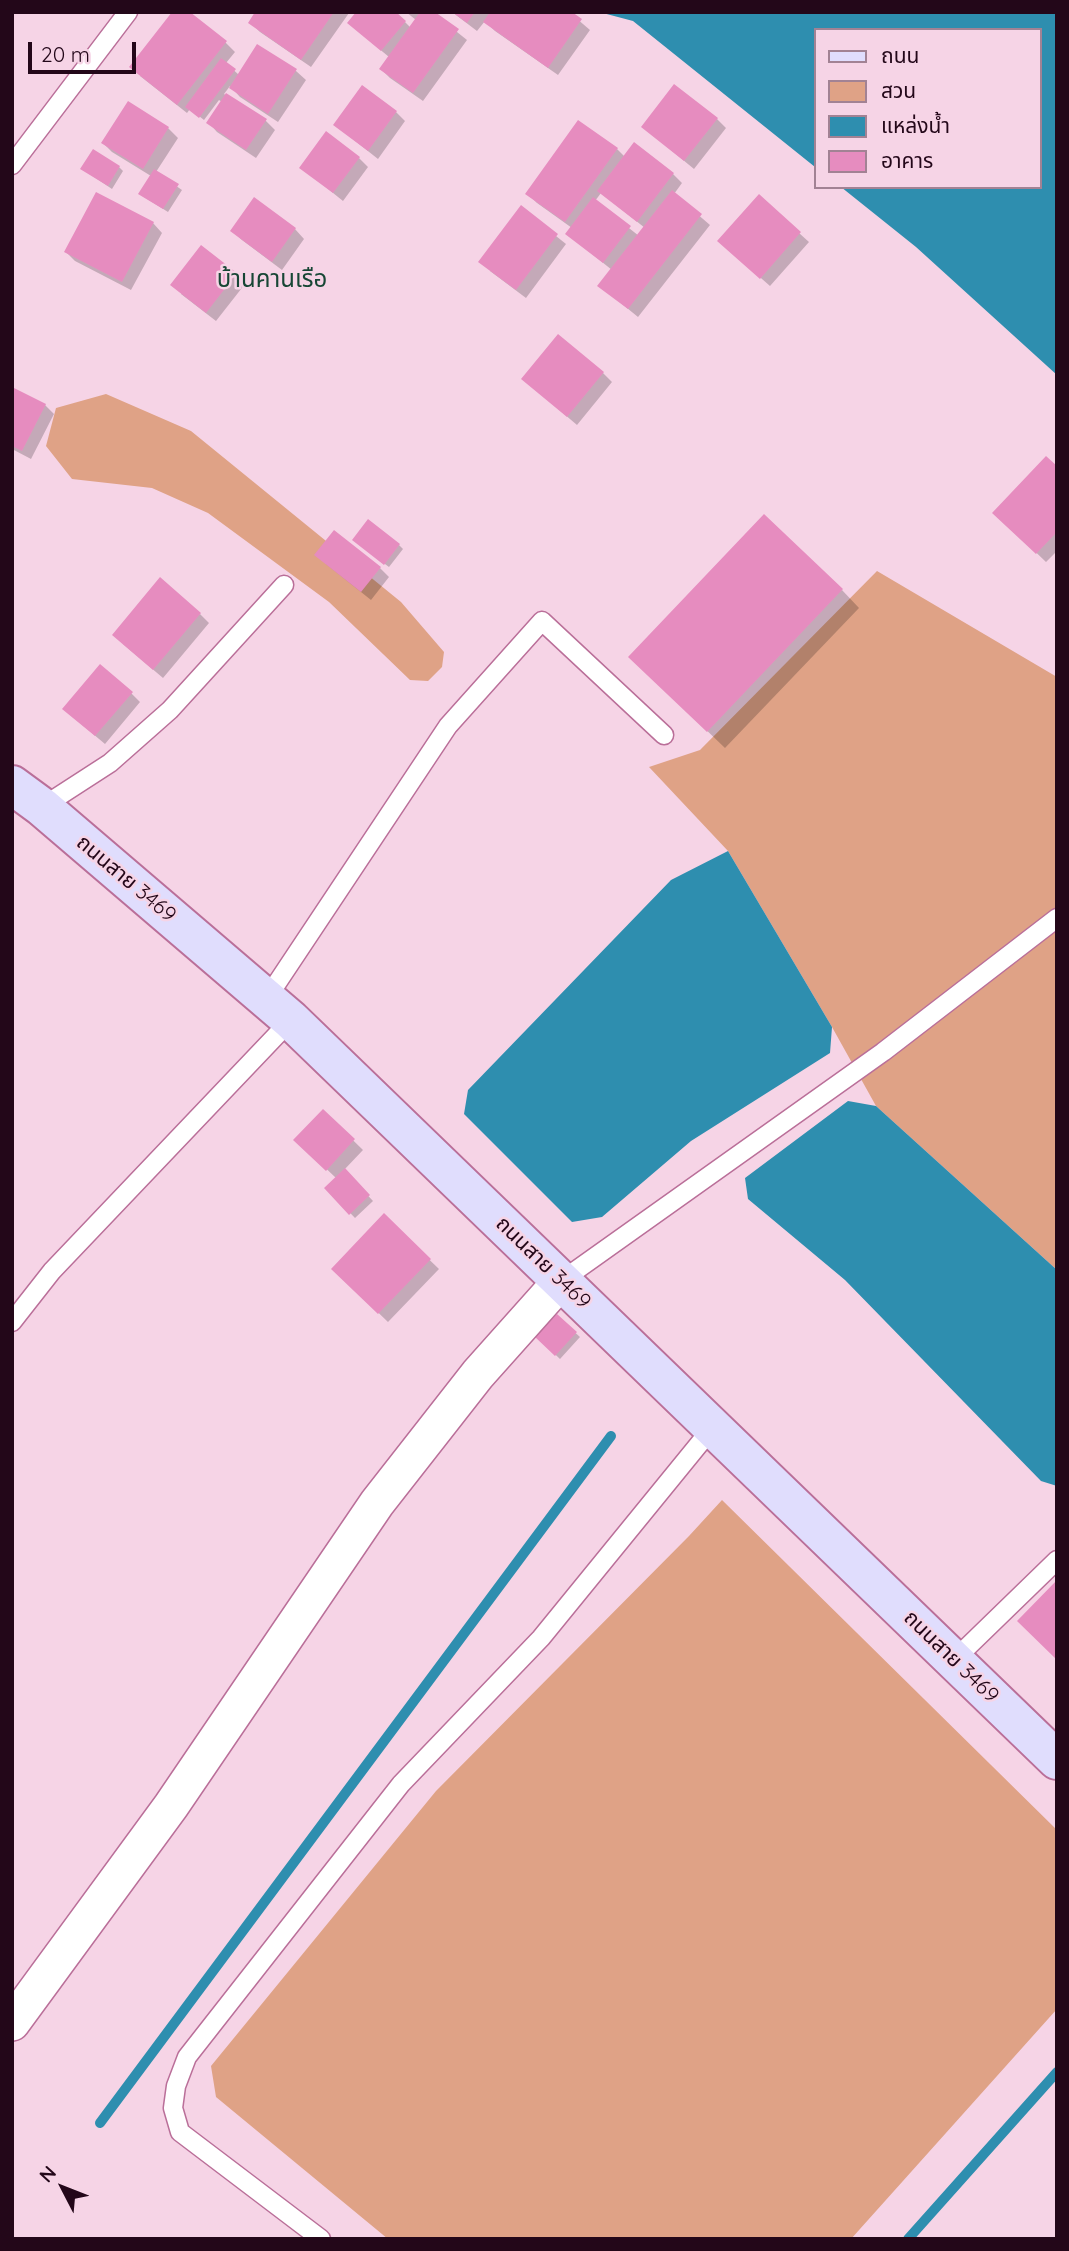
<!DOCTYPE html>
<meta charset="utf-8">
<style>
body{margin:0}
#map{position:relative;width:1069px;height:2251px;overflow:hidden;background:#f6d4e6;font-family:Quicksand,"Noto Sans Thai",sans-serif}
canvas{display:block}
.frame{position:absolute;inset:0;border:14px solid #230719;pointer-events:none}
.legend{position:absolute;left:814px;top:28px;width:228px;height:161px;box-sizing:border-box;background:#f6d4e6;border:2px solid #a28294;margin:0;padding:9px 12px;list-style:none;font-size:21px;color:#230719}
.legend li{display:flex;align-items:center;gap:14px;height:35px}
.legend b{width:35px;border:2px solid #a28294}
.north{position:absolute;left:28px;top:2153px;width:70px;height:70px;-webkit-text-stroke:5px #f6d4e6;paint-order:stroke;rotate:312deg;font-size:19px;font-weight:700;line-height:28px;text-align:center;color:#230719}
.north::after{content:'';display:block;margin:auto;width:24px;height:32px;background:#230719;clip-path:polygon(50% 0,100% 100%,50% 72%,0 100%)}
.scale{position:absolute;left:28px;top:42px;width:108px;height:32px;box-sizing:border-box;border:4px solid #230719;border-top:0;padding-left:9px;font-size:21px;line-height:24px;white-space:nowrap;color:#230719;-webkit-text-stroke:5px #f6d4e6;paint-order:stroke}
</style>
<div id="map">
<canvas width="1069" height="2251"></canvas>
<div class="frame"></div>
<ul class="legend">
<li><b style="height:9px;background:#e0ddfd"></b>ถนน</li>
<li><b style="height:19px;background:#dfa286"></b>สวน</li>
<li><b style="height:19px;background:#2e8eaf"></b>แหล่งน้ำ</li>
<li><b style="height:19px;background:#e68cbf"></b>อาคาร</li>
</ul>
<div class="north">N</div>
<div class="scale">20 m</div>
</div>
<script>
const ctx = document.querySelector('canvas').getContext('2d');
ctx.lineJoin = 'round';
function fillPath(path, color) { ctx.fillStyle = color; ctx.fill(path, 'evenodd'); }
const poly = rows => new Path2D(rows.map(r => 'M' + r).join(''));
function stroke(path, color, width, dash) { ctx.strokeStyle = color; ctx.lineWidth = width; ctx.lineCap = dash ? 'butt' : 'round'; ctx.setLineDash(dash || []); ctx.stroke(path); }
function label(font, color, halo, rows, align = 'center') {
  ctx.font = font + ' Quicksand,"Noto Sans Thai",sans-serif'; ctx.lineWidth = 5; ctx.setLineDash([]); ctx.textBaseline = 'middle'; ctx.strokeStyle = halo; ctx.fillStyle = color; for (const [text, x, y, turn = 0] of rows) {
    ctx.save(); ctx.translate(x, y); ctx.rotate((+turn || 0) * Math.PI / 180); ctx.textAlign = isNaN(turn) ? turn : align; if (halo) ctx.strokeText(text, 0, 0); ctx.fillText(text, 0, 0); ctx.restore();
  }
}
const green = poly([
 [106,394,191,431,401,602,444,652,442,667,428,681,410,680,329,602,208,513,152,488,72,479,46,446,56,408],
 [877,571,1057,677,1057,1270,876,1106,832,1027,728,851,649,767,700,750],
 [722,1500,1057,1830,1057,2009,851,2239,388,2239,216,2097,211,2066,436,1791,689,1536]
]);
const water = poly([
 [599,12,1057,12,1057,375,916,247,841,187,1039,187,1039,30,815,30,815,167,633,21],
 [728,851,832,1027,830,1053,691,1141,602,1217,572,1222,464,1114,468,1090,671,880],
 [848,1101,876,1106,1057,1270,1057,1486,1041,1481,845,1280,748,1199,745,1178]
]);
const shadow = poly([
 [257,12,349,12,349,13,311,67,260,32,250,22],
 [406,12,432,12,467,40,423,101,390,78,381,69,389,57,359,32,405,22,411,28,416,20],
 [452,12,569,12,590,30,558,75,495,31,485,21,477,31],
 [225,42,235,52,226,63,239,75,258,46,296,71,306,80,278,122,240,97,230,86,224,94,265,120,275,130,256,158,217,132,208,122,222,102,219,100,204,120,190,109,187,113,140,76],
 [128,103,168,128,178,138,156,172,182,190,168,212,144,197,151,176,112,152,103,143],
 [396,112,405,121,378,159,335,125],
 [717,119,726,128,694,169,643,127],
 [617,149,625,157,673,174,682,183,674,194,710,225,638,317,600,286,612,270,567,234,572,228,537,203,528,194],
 [601,193,645,228,639,236,595,201],
 [359,158,368,167,343,201,302,168],
 [119,167,123,171,112,189,82,169],
 [759,197,809,242,770,286,729,250],
 [255,200,295,229,304,239,282,270,242,240,232,231],
 [521,208,566,244,526,298,490,271],
 [153,223,162,233,131,290,75,261,66,252],
 [201,248,245,284,216,321,181,294],
 [603,373,612,382,577,425,523,379],
 [12,389,45,405,54,414,31,459,12,449],
 [1057,469,1057,555,1055,553,1046,562,995,513],
 [358,544,399,545,403,549,389,567],
 [326,564,380,568,389,577,371,600],
 [842,590,859,608,725,748,648,674],
 [200,614,209,623,163,678,123,644],
 [131,693,140,702,105,744,74,718],
 [323,1111,363,1150,344,1170,373,1201,355,1218,326,1188,336,1178,296,1140],
 [384,1216,439,1269,388,1322,333,1269],
 [557,1316,580,1337,560,1359,537,1337]
]);
const stream = poly([
 [100,2123,611,1436],
 [908,2239,1057,2072]
]);
const building = poly([
 [172,12,190,12,227,41,177,105,129,67],
 [255,12,334,12,301,60,248,23],
 [356,12,396,12,406,21,381,51,347,23],
 [420,12,435,12,459,29,413,93,379,69],
 [452,12,475,12,467,23],
 [490,12,572,12,582,19,548,68,483,22],
 [257,44,297,69,268,114,229,88],
 [221,58,236,69,199,118,185,107],
 [674,84,718,118,684,161,641,127],
 [362,85,397,111,368,151,333,125],
 [226,93,267,119,246,150,206,123],
 [128,101,169,127,143,169,101,143],
 [578,120,618,148,565,222,525,194],
 [326,131,360,157,333,193,299,168],
 [634,142,674,173,637,222,597,191],
 [93,149,120,166,108,186,80,169],
 [154,169,179,184,163,209,138,194],
 [672,190,702,214,628,309,597,286],
 [96,192,154,222,122,282,64,252],
 [759,194,801,232,760,279,717,241],
 [254,197,296,228,272,262,230,231],
 [593,197,631,226,603,263,565,234],
 [521,205,558,234,516,290,478,262],
 [201,245,237,273,206,313,170,285],
 [558,334,604,372,567,417,521,379],
 [12,387,46,404,22,451,12,446],
 [1046,456,1057,466,1057,532,1036,554,992,513],
 [764,514,843,589,707,732,628,657],
 [368,519,400,544,384,565,352,540],
 [334,530,381,567,361,592,314,555],
 [160,577,201,613,153,670,112,635],
 [100,664,133,692,95,736,62,709],
 [323,1109,355,1139,326,1171,293,1140],
 [345,1168,370,1195,349,1215,324,1188],
 [384,1213,431,1259,378,1314,331,1269],
 [557,1314,577,1332,555,1356,535,1337],
 [1057,1580,1057,1660,1017,1621]
]);
const lane = poly([
 [12,165,128,12],
 [42,807,110,763,170,710,284,585],
 [267,998,448,726,542,621,664,735],
 [561,1281,883,1052,1057,918],
 [12,1322,52,1271,291,1020],
 [954,1660,1057,1560],
 [321,2239,180,2132,173,2108,176,2086,187,2057,401,1784,541,1638,713,1427]
]);
const street = poly([
 [12,2023,171,1806,377,1503,478,1374,561,1281]
]);
const secondary = poly([
 [12,785,42,807,291,1020,1057,1760]
]);
const streetNames = [
 ["ถนนสาย 3469",126,879,40],
 ["ถนนสาย 3469",543,1263,44],
 ["ถนนสาย 3469",951,1657,44]
];
const quarterNames = [
 ["บ้านคานเรือ",272,280]
];
fillPath(green, '#dfa286');
fillPath(water, '#2e8eaf');
fillPath(shadow, '#0003');
stroke(stream, '#2e8eaf', 10);
fillPath(building, '#e68cbf');
stroke(lane, '#ba6f99', 21);
stroke(street, '#ba6f99', 38);
stroke(secondary, '#ba6f99', 42);
stroke(lane, '#fff', 18);
stroke(street, '#fff', 35);
stroke(secondary, '#e0ddfd', 38);
label('21px', '#230719', '#f6d4e6', streetNames);
label('24px', '#174635', '#f6d4e6', quarterNames);
</script>
